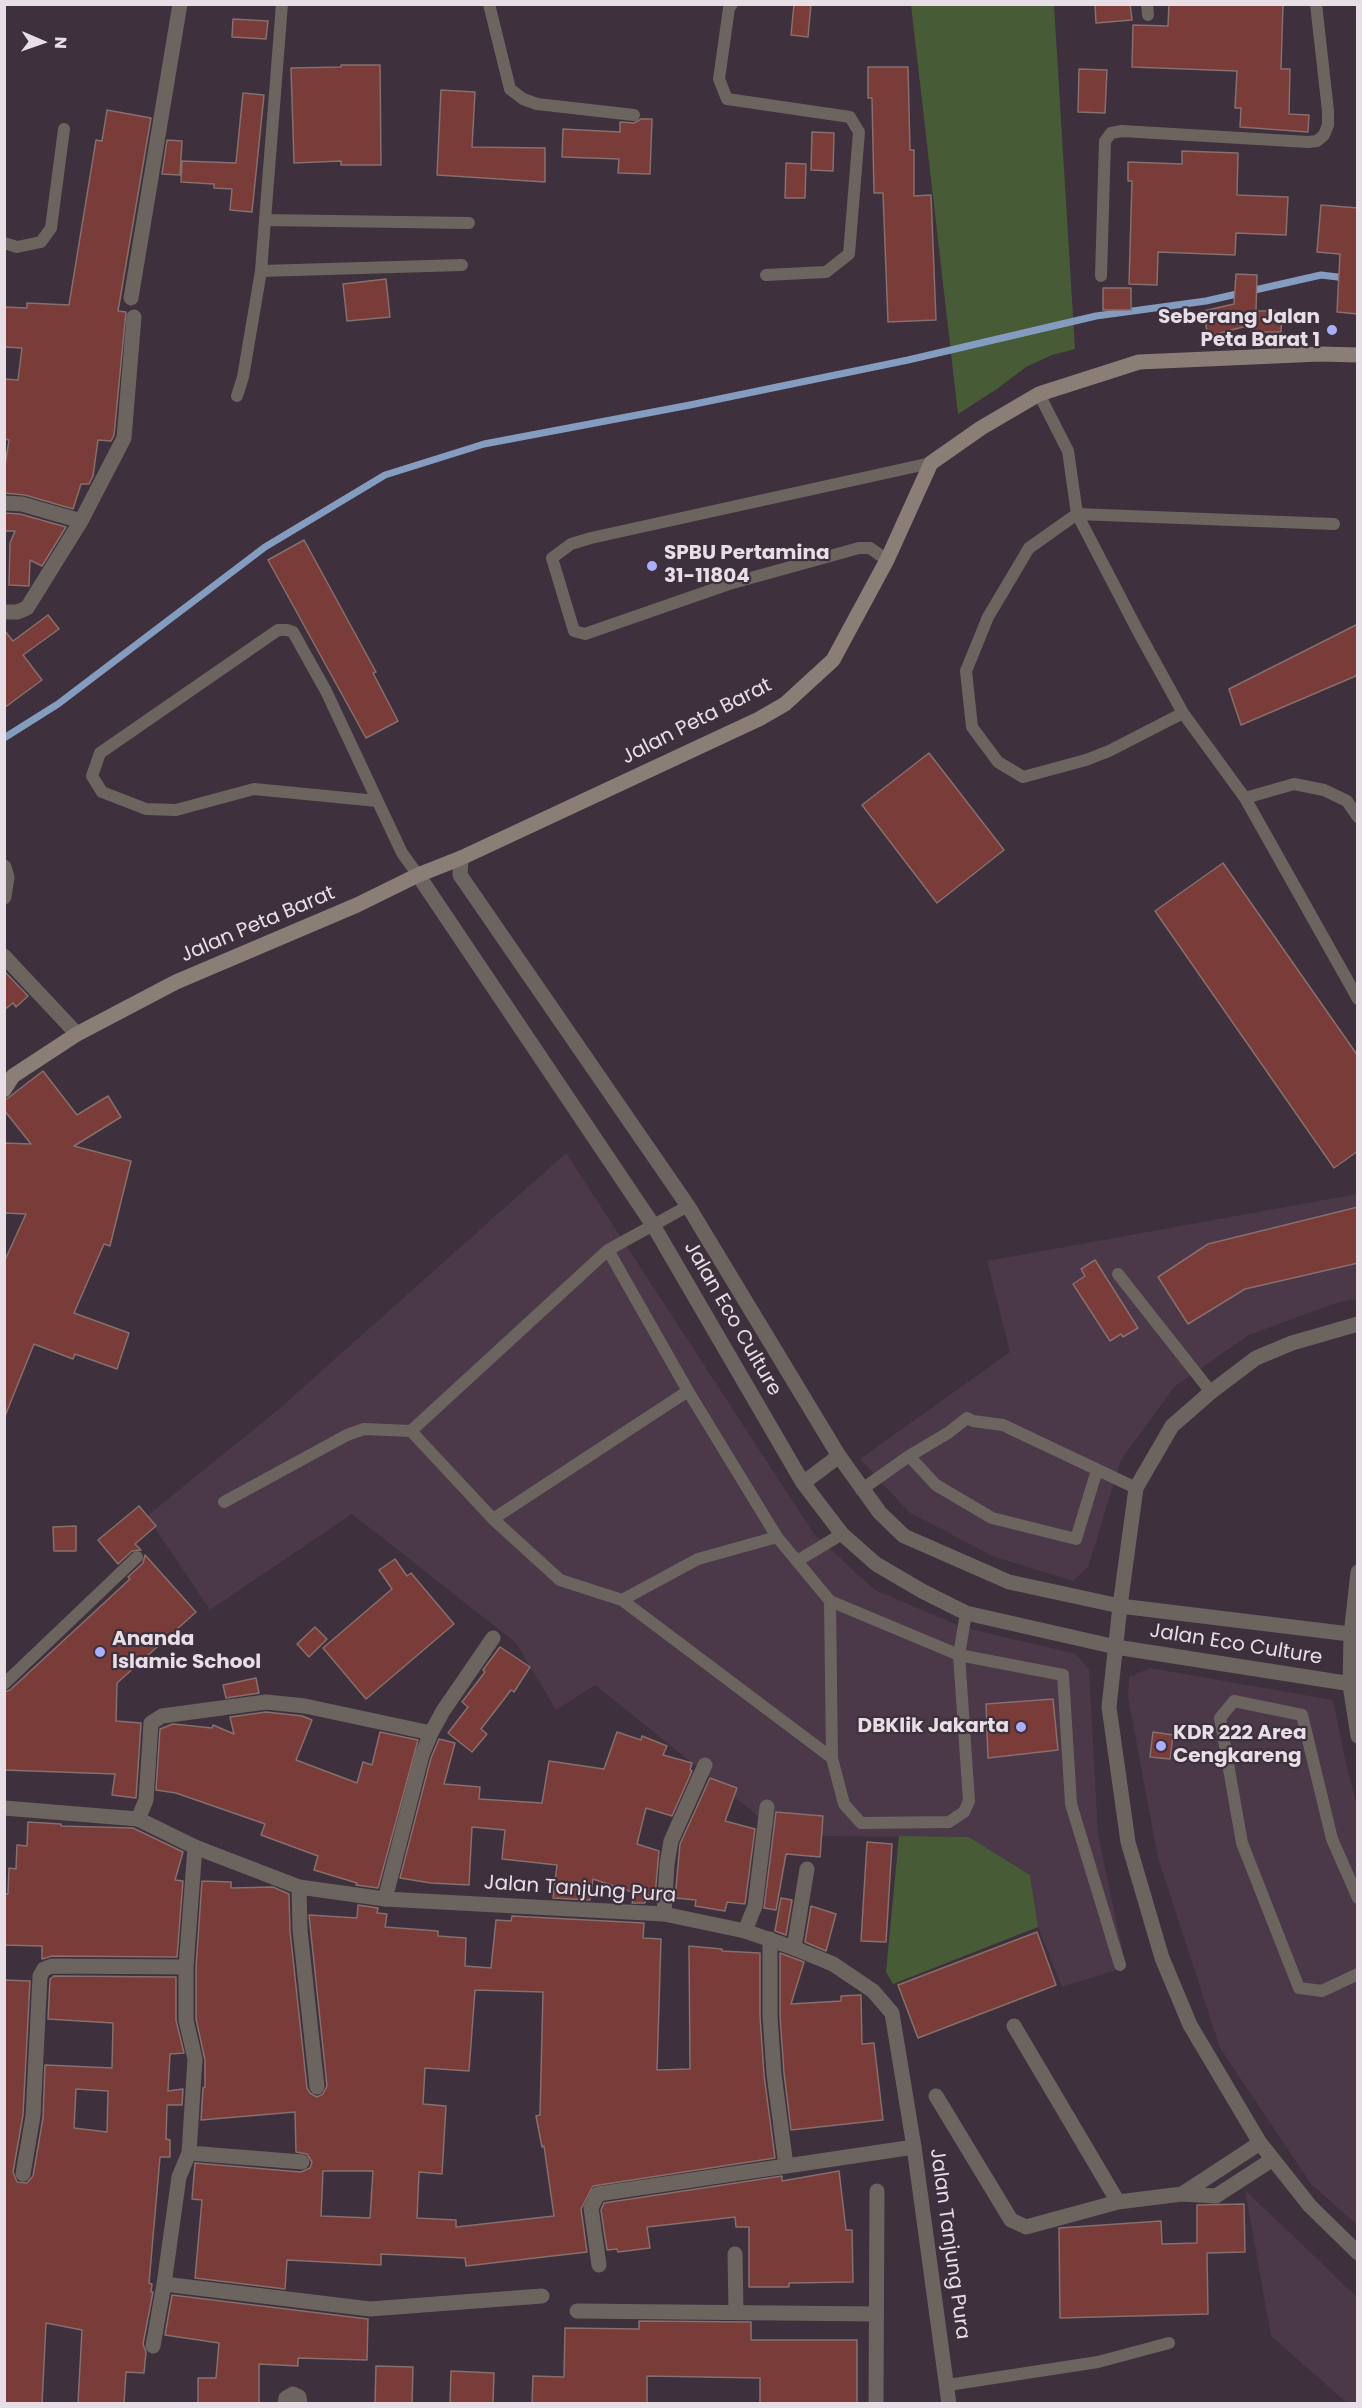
<!DOCTYPE html>
<style>
body{margin:0}
#map{position:relative;width:1362px;height:2408px;overflow:hidden;background:#3e303c;font-family:Poppins,sans-serif}
canvas{display:block}
.frame{position:absolute;inset:0;border:6px solid #e7dee6;pointer-events:none}
.north{position:absolute;left:12px;top:12px;width:60px;height:60px;-webkit-text-stroke:4px #3e303c;paint-order:stroke;rotate:92deg;font-size:16px;font-weight:700;line-height:24px;text-align:center;color:#e7dee6}
.north::after{content:'';display:block;margin:auto;width:21px;height:27px;background:#e7dee6;clip-path:polygon(50% 0,100% 100%,50% 72%,0 100%)}
</style>
<div id="map">
<canvas width="1362" height="2408"></canvas>
<div class="frame"></div>
<div class="north">N</div>
</div>
<script>
const ctx = document.querySelector('canvas').getContext('2d');
ctx.lineJoin = 'round';
function fillPath(path, color) { ctx.fillStyle = color; ctx.fill(path, 'evenodd'); }
const poly = rows => new Path2D(rows.map(r => 'M' + r).join(''));
function stroke(path, color, width, dash) { ctx.strokeStyle = color; ctx.lineWidth = width; ctx.lineCap = dash ? 'butt' : 'round'; ctx.setLineDash(dash || []); ctx.stroke(path); }
function label(font, color, halo, rows, align = 'center') {
  ctx.font = font + ' Poppins,sans-serif'; ctx.lineWidth = 4.5; ctx.setLineDash([]); ctx.textBaseline = 'middle'; ctx.strokeStyle = halo; ctx.fillStyle = color; for (const [text, x, y, turn = 0] of rows) {
    ctx.save(); ctx.translate(x, y); ctx.rotate((+turn || 0) * Math.PI / 180); ctx.textAlign = isNaN(turn) ? turn : align; if (halo) ctx.strokeText(text, 0, 0); ctx.fillText(text, 0, 0); ctx.restore();
  }
}
const built = poly([
 [566,1153,814,1534,875,1590,962,1627,1076,1654,1089,1670,1098,1834,1126,1967,1062,1987,1038,1927,1030,1875,969,1837,783,1836,595,1685,556,1710,516,1643,352,1514,210,1610,147,1516,280,1408],
 [1357,1194,1357,1299,1339,1302,1249,1335,1174,1387,1121,1460,1088,1567,1073,1581,992,1556,909,1512,860,1459,1010,1352,987,1261],
 [1150,1668,1333,1700,1345,1759,1357,1806,1357,2225,1311,2184,1220,2048,1158,1858,1128,1697,1129,1677],
 [1245,2190,1357,2297,1357,2403,1347,2403,1271,2336]
]);
const green = poly([
 [911,5,1054,5,1075,349,1052,355,1026,367,997,389,958,414],
 [899,1836,969,1837,1030,1875,1038,1927,893,1984,886,1972]
]);
const stream = poly([
 [4,738,58,704,265,547,385,475,484,444,690,405,908,360,1096,316,1206,301,1321,275,1346,278]
]);
const building = poly([
 [794,4,811,4,808,37,791,35,794,4],
 [1095,4,1130,4,1132,20,1096,23,1095,4],
 [1169,4,1283,4,1281,69,1290,69,1289,114,1309,115,1308,132,1240,127,1241,108,1235,108,1237,71,1132,67,1133,25,1168,26,1169,4],
 [233,19,268,21,266,39,232,37,233,19],
 [341,65,380,65,381,165,341,165,341,161,294,163,291,68,341,67,341,65],
 [868,67,908,67,910,150,914,150,914,196,931,195,936,320,888,322,883,193,874,193,872,98,868,98,868,67],
 [1079,69,1107,70,1105,113,1078,112,1079,69],
 [441,90,475,92,472,147,545,148,545,182,437,175,441,90],
 [243,93,264,95,252,212,230,210,232,189,214,188,214,184,181,182,182,161,236,163,243,93],
 [107,110,151,118,118,311,126,312,114,435,111,441,98,440,93,476,89,484,81,484,73,509,25,495,4,493,4,472,9,440,4,439,4,379,18,380,22,348,4,347,4,307,27,308,27,303,69,305,96,140,102,141,107,110],
 [641,119,652,119,650,174,618,173,619,159,562,157,563,129,620,132,620,122,634,123,641,119],
 [812,132,834,133,833,171,811,170,812,132],
 [167,140,182,141,180,175,162,174,167,140],
 [1182,151,1238,153,1237,195,1288,197,1286,235,1236,233,1235,255,1158,252,1157,285,1129,284,1132,181,1128,181,1128,162,1182,164,1182,151],
 [786,163,806,164,805,198,785,198,786,163],
 [1321,205,1358,208,1358,314,1337,312,1340,254,1317,252,1321,205],
 [1236,274,1257,275,1256,311,1282,311,1281,332,1251,332,1251,325,1208,336,1203,311,1234,304,1236,274],
 [386,279,390,317,347,321,343,284,386,279],
 [1103,288,1131,288,1131,310,1103,310,1103,288],
 [4,513,20,514,66,527,42,566,30,560,29,586,9,585,10,543,15,531,4,531,4,513],
 [304,540,376,672,373,673,398,721,366,738,268,560,304,540],
 [48,615,59,629,23,655,42,680,4,708,4,630,13,641,48,615],
 [1358,624,1358,675,1241,725,1229,689,1358,624],
 [929,753,1004,850,937,903,862,805,929,753],
 [1223,863,1358,1056,1358,1151,1334,1168,1155,911,1223,863],
 [4,971,28,996,16,1007,13,1003,4,1010,4,971],
 [43,1071,77,1115,108,1096,121,1117,74,1146,131,1161,110,1246,104,1244,74,1313,129,1333,117,1369,75,1354,73,1359,34,1344,5,1416,4,1262,26,1214,4,1213,4,1143,31,1144,4,1110,4,1101,43,1071],
 [1358,1207,1358,1263,1245,1289,1188,1324,1158,1277,1208,1244,1358,1207],
 [1095,1260,1138,1328,1123,1337,1121,1334,1110,1341,1073,1284,1085,1276,1081,1269,1095,1260],
 [139,1506,156,1526,135,1544,141,1550,132,1551,118,1564,98,1540,139,1506],
 [76,1526,76,1551,54,1551,53,1527,76,1526],
 [145,1555,196,1612,117,1683,116,1721,141,1723,136,1798,112,1795,115,1774,4,1770,4,1692,10,1690,130,1579,128,1577,143,1563,145,1555],
 [395,1559,407,1576,411,1573,454,1624,366,1699,323,1648,392,1589,379,1570,395,1559],
 [315,1627,327,1639,309,1657,297,1644,315,1627],
 [500,1647,530,1667,514,1692,511,1690,481,1729,487,1734,472,1752,448,1733,468,1707,462,1702,485,1672,483,1670,500,1647],
 [256,1678,259,1693,226,1698,223,1685,256,1678],
 [1053,1699,1058,1750,988,1758,986,1704,1053,1699],
 [266,1712,302,1716,312,1720,296,1760,357,1783,363,1762,372,1765,380,1732,418,1740,378,1888,356,1885,357,1883,314,1870,318,1856,261,1835,265,1824,176,1793,156,1790,160,1729,173,1724,212,1728,213,1725,234,1734,230,1717,266,1712],
 [617,1732,641,1740,642,1736,667,1746,663,1755,692,1763,690,1770,692,1771,672,1816,646,1808,637,1844,659,1851,655,1896,646,1895,645,1903,632,1903,635,1893,593,1879,590,1900,553,1898,557,1865,502,1859,505,1830,472,1827,469,1885,431,1883,400,1878,431,1758,439,1739,455,1743,444,1784,480,1787,479,1799,542,1803,549,1761,604,1769,617,1732],
 [1153,1732,1173,1735,1170,1759,1150,1757,1153,1732],
 [710,1778,737,1788,725,1821,755,1829,745,1904,727,1902,725,1911,695,1906,696,1900,675,1898,680,1844,710,1778],
 [776,1812,823,1816,820,1857,786,1854,776,1910,764,1908,776,1812],
 [28,1822,61,1824,61,1826,133,1828,183,1852,175,1880,183,1881,177,1957,52,1956,42,1959,42,1946,4,1945,4,1894,8,1894,9,1868,16,1869,17,1845,27,1846,28,1822],
 [867,1842,892,1844,886,1942,861,1941,867,1842],
 [202,1881,231,1882,231,1888,273,1887,289,1894,290,1931,307,2088,310,2093,317,2097,323,2094,327,2086,309,1915,357,1918,358,1905,378,1908,377,1913,387,1914,385,1927,438,1931,438,1936,466,1938,465,1966,491,1968,496,1920,511,1921,512,1916,644,1923,643,1938,661,1939,657,2070,690,2069,689,1946,722,1949,722,1951,760,1953,760,2016,764,2075,775,2158,593,2186,581,2209,587,2252,466,2266,465,2258,381,2254,381,2265,287,2260,285,2289,195,2278,202,2200,192,2199,195,2163,301,2172,310,2168,312,2162,307,2154,296,2152,295,2112,201,2120,203,2088,205,2087,205,2060,196,2019,196,1967,202,1881],
 [475,1990,543,1992,540,2115,536,2116,542,2147,544,2146,554,2216,456,2227,456,2220,417,2218,419,2172,442,2174,446,2106,423,2104,425,2068,469,2071,475,1990],
 [323,2171,373,2171,370,2218,321,2216,323,2171],
 [781,1898,792,1900,786,1935,775,1931,781,1898],
 [811,1906,836,1914,826,1951,805,1942,811,1906],
 [1037,1932,1056,1985,918,2038,898,1985,1037,1932],
 [780,1953,804,1962,791,2004,841,2001,841,1996,861,1995,862,2044,874,2043,883,2120,791,2130,784,2073,780,2016,780,1953],
 [54,1976,176,1977,176,2020,184,2053,170,2054,168,2091,183,2089,182,2105,167,2105,166,2139,170,2140,170,2157,160,2157,149,2283,152,2284,151,2292,153,2292,143,2344,146,2352,144,2373,126,2372,124,2403,78,2403,82,2330,46,2323,42,2403,4,2403,4,1980,30,1981,23,2115,13,2172,17,2182,27,2183,33,2176,43,2118,45,2065,112,2068,113,2023,48,2019,50,1979,54,1976],
 [76,2089,108,2091,107,2132,74,2128,76,2089],
 [839,2171,846,2230,852,2230,853,2282,789,2283,789,2287,749,2287,749,2227,736,2227,735,2217,647,2227,650,2248,618,2252,617,2249,607,2250,601,2210,604,2203,782,2176,782,2181,839,2171],
 [1244,2204,1245,2252,1207,2253,1208,2314,1060,2318,1059,2228,1161,2221,1162,2244,1197,2243,1197,2205,1244,2204],
 [172,2295,368,2319,367,2360,298,2358,298,2366,259,2364,259,2403,198,2403,198,2378,216,2378,219,2343,165,2335,172,2295],
 [639,2321,751,2322,751,2340,857,2340,857,2403,760,2403,760,2378,647,2376,647,2403,532,2403,533,2376,564,2377,565,2328,639,2329,639,2321],
 [376,2366,413,2367,412,2403,375,2403,376,2366],
 [451,2371,494,2373,493,2403,450,2403,451,2371]
]);
const service = poly([
 [489,4,510,89,523,99,537,104,634,115],
 [732,4,729,8,719,79,727,99,850,117,859,132,849,254,826,272,766,275],
 [1147,4,1148,15],
 [265,220,469,223],
 [4,243,17,247,41,242,51,228,64,129],
 [261,271,462,265],
 [1101,276,1105,141,1111,133,1122,131,1308,142,1317,141,1324,135,1328,125,1328,111,1316,4],
 [1039,394,1068,451,1077,514,1139,633,1183,713,1245,798,1358,999],
 [237,396,243,377,261,271,282,4],
 [887,560,870,548,859,548,729,584,585,634,574,631,552,558,571,544,591,538,931,463],
 [1183,713,1109,751,1086,760,1023,777,998,762,972,727,966,671,988,617,1029,548,1077,514,1334,524],
 [1245,798,1294,784,1324,790,1347,801,1358,817],
 [377,801,254,789,176,810,146,809,102,792,92,776,100,753,278,630,287,630,293,632,326,691,402,853,418,875],
 [608,1250,688,1391,777,1537,830,1601,832,1758],
 [1118,1274,1211,1392],
 [411,1431,493,1519,560,1580,622,1600,698,1559,777,1537],
 [909,1456,936,1485,992,1518,1076,1539,1097,1470],
 [861,1490,909,1456,948,1433,967,1418,973,1421,1003,1425,1136,1488],
 [224,1502,347,1435,364,1429,411,1431,608,1250,688,1206],
 [493,1519,688,1391],
 [797,1561,842,1534],
 [622,1600,832,1758,844,1804,861,1823,949,1822,964,1812,969,1801,959,1655,966,1613],
 [830,1601,959,1655,1063,1675,1071,1804,1120,1965],
 [4,1684,137,1557],
 [1358,1898,1332,1839,1302,1715,1234,1701,1220,1718,1242,1843,1299,1988,1322,1991,1358,1974],
 [948,2385,1098,2362,1169,2343]
]);
const minor = poly([
 [131,298,180,4],
 [4,503,22,504,81,521],
 [4,612,17,612,27,608,81,521,124,438,134,317],
 [4,867,7,877,4,897],
 [4,956,77,1034],
 [1358,1324,1292,1343,1256,1358,1211,1392,1172,1426,1136,1488,1120,1606,1109,1707,1128,1842,1162,1958,1190,2025,1260,2143,1310,2206,1358,2253],
 [138,1819,146,1800,151,1723,162,1716,266,1702,305,1706,431,1733],
 [299,1887,300,1930,317,2087],
 [385,1899,422,1755,431,1733,443,1711,493,1638],
 [664,1914,667,1864,671,1841,705,1765],
 [745,1931,755,1906,767,1807],
 [770,1939,770,2016,774,2074,786,2166],
 [794,1948,807,1869],
 [1014,2026,1118,2202],
 [936,2096,1011,2220,1026,2227,1118,2202,1182,2194,1216,2196,1273,2159],
 [189,2153,302,2162],
 [23,2174,33,2116,40,1976,44,1969,52,1966,186,1967],
 [1182,2194,1260,2143],
 [735,2254,736,2312],
 [599,2265,591,2208,598,2194,914,2147],
 [164,2284,370,2309,542,2296],
 [577,2311,876,2314],
 [153,2346,164,2284,179,2177,189,2153,195,2059,186,2020,186,1967,195,1847],
 [285,2404,286,2398,293,2394,299,2397,300,2404],
 [876,2404,877,2191]
]);
const tertiary = poly([
 [461,858,460,875,688,1206,839,1456,880,1513,904,1536,1009,1582,1120,1606,1358,1635],
 [418,875,653,1225,803,1483,842,1534,876,1564,922,1591,966,1613,1116,1647,1358,1685],
 [803,1483,839,1456],
 [1358,1572,1351,1635,1350,1685,1358,1736],
 [4,1808,138,1819,195,1847,299,1887,385,1899,664,1914,745,1931,794,1948,833,1964,873,1991,892,2013,914,2147,949,2404]
]);
const secondary = poly([
 [4,1090,13,1076,77,1034,176,982,357,905,418,875,461,858,759,719,785,704,833,660,887,560,931,463,981,428,1039,394,1139,362,1320,354,1358,355]
]);
const markers = [
 [1332,330,6,"#abaffb"],
 [652,566,6,"#abaffb"],
 [100,1652,6,"#abaffb"],
 [1021,1727,6,"#abaffb"],
 [1161,1746,6,"#abaffb"]
];
const poiNames = [
 ["Seberang Jalan",1320,318,"right"],
 ["Peta Barat 1",1320,341,"right"],
 ["SPBU Pertamina",664,554],
 ["31-11804",664,577],
 ["Ananda",112,1640],
 ["Islamic School",112,1663],
 ["DBKlik Jakarta",1009,1727,"right"],
 ["KDR 222 Area",1173,1734],
 ["Cengkareng",1173,1757]
];
const streetNames = [
 ["Jalan Peta Barat",697,722,-27],
 ["Jalan Peta Barat",258,925,-23],
 ["Jalan Eco Culture",732,1319,60],
 ["Jalan Eco Culture",1236,1645,9],
 ["Jalan Tanjung Pura",580,1890,4],
 ["Jalan Tanjung Pura",949,2244,82]
];
fillPath(built, '#4b3849');
fillPath(green, '#475b37');
stroke(stream, '#849cc0', 7);
fillPath(building, '#793c39');
stroke(building, '#866f6d', 1.5);
stroke(service, '#6c645f', 12);
stroke(minor, '#6c645f', 15);
stroke(tertiary, '#6c645f', 15);
stroke(secondary, '#8a7e76', 15);
for (const [x, y, r, color] of markers) { const dot = new Path2D(); dot.arc(x, y, r, 0, 2 * Math.PI); ctx.fillStyle = color; ctx.fill(dot); stroke(dot, '#3e303c', 2); }
label('bold 20px', '#e7dee6', '#3e303c', poiNames, 'left');
label('20px', '#e7dee6', '#3e303c', streetNames);
</script>
